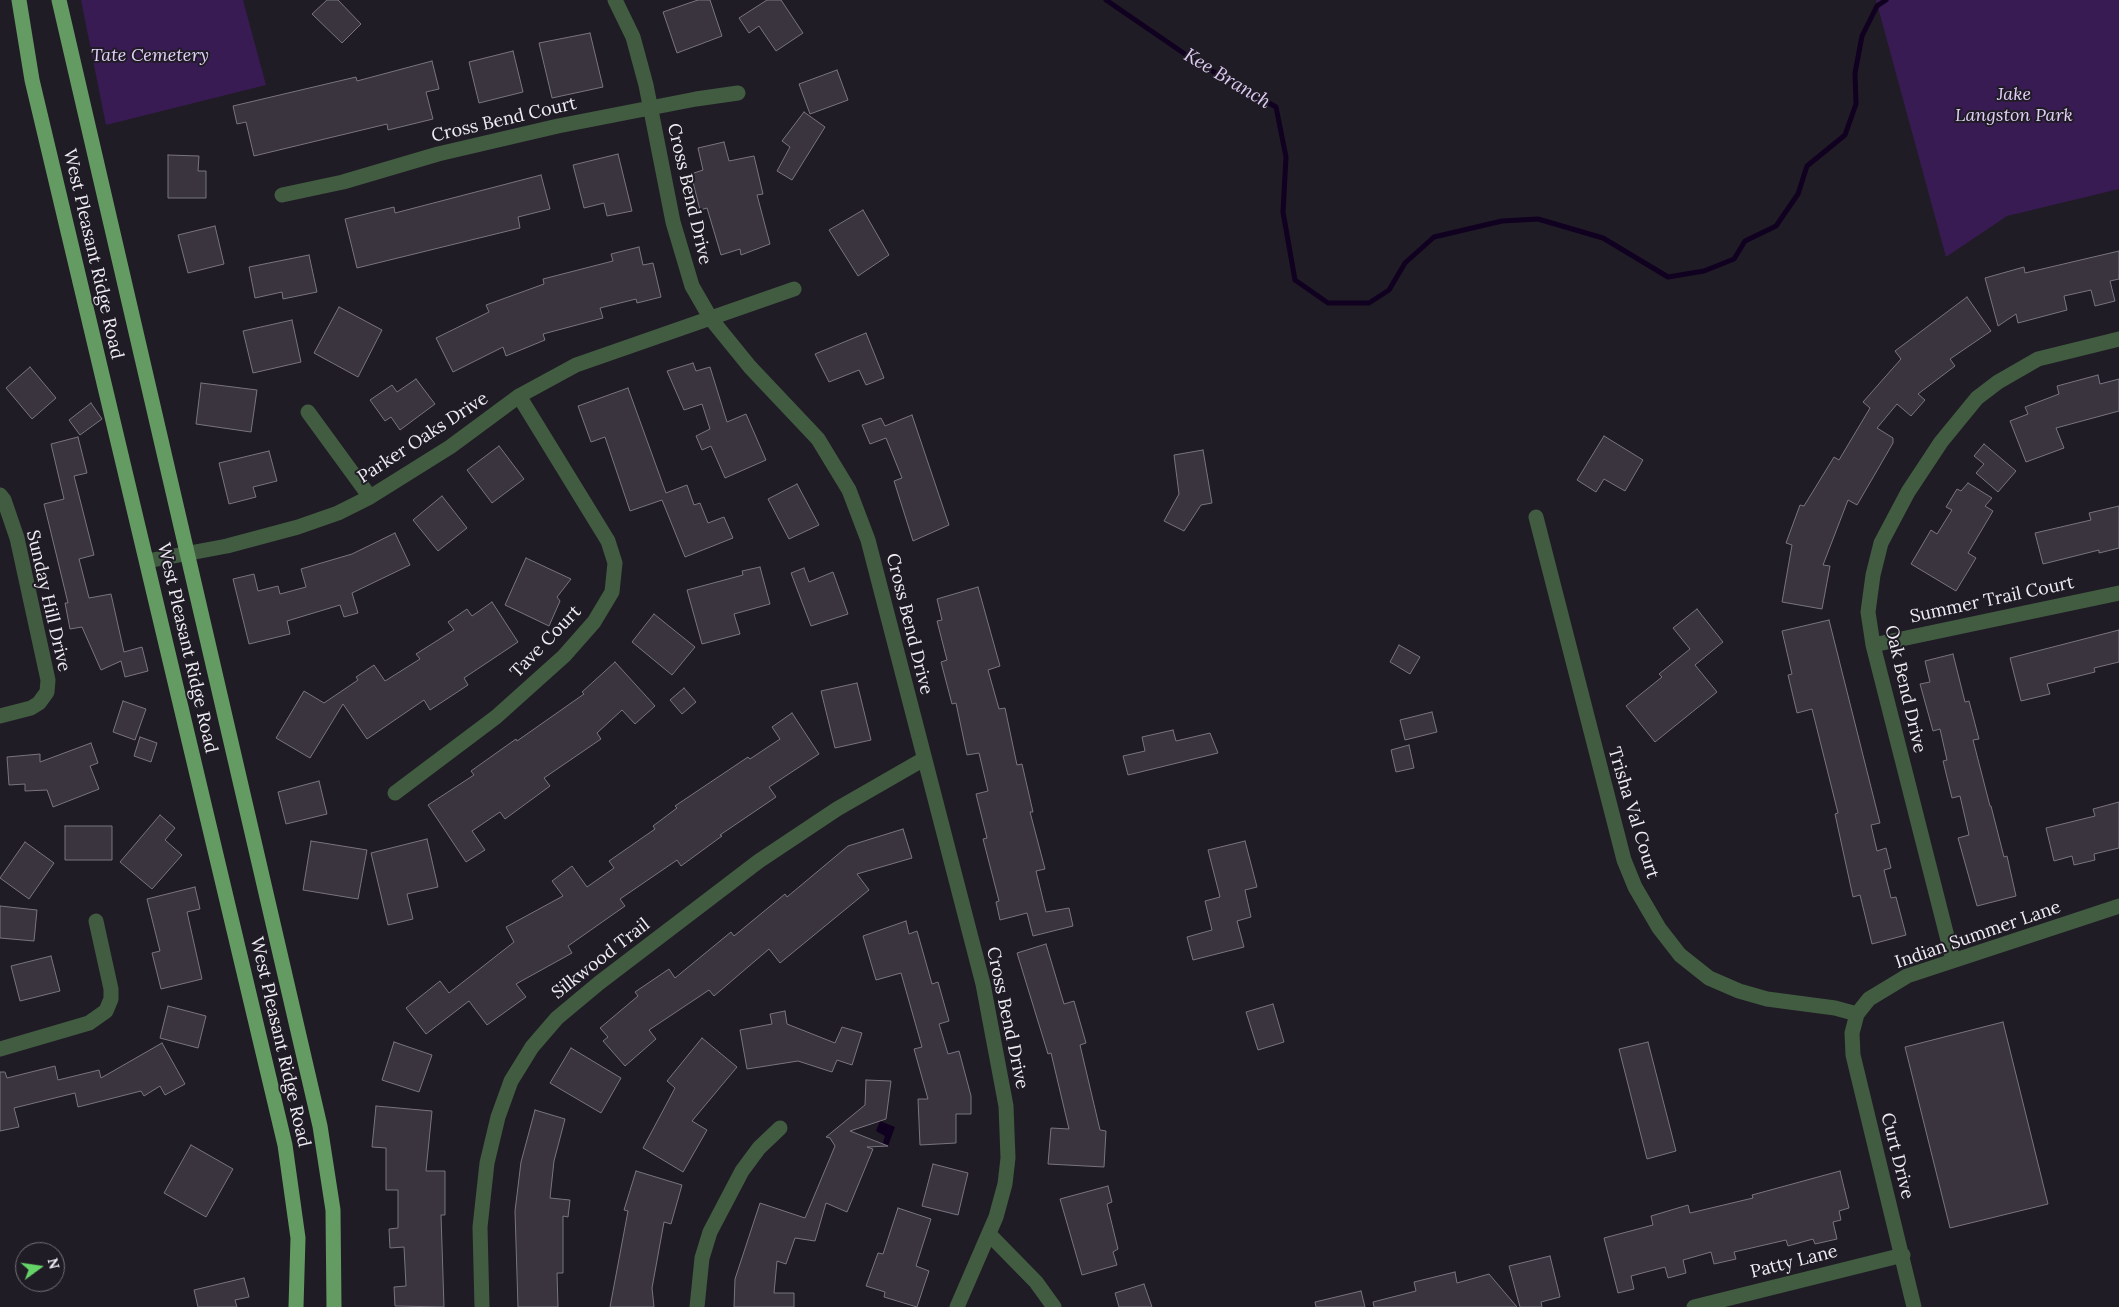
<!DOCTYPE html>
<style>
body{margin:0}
#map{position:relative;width:2119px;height:1307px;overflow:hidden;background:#201c25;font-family:Lora,serif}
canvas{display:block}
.north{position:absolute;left:15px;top:1242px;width:50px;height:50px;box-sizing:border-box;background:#201c25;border:1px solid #736f77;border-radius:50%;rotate:76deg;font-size:14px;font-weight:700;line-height:20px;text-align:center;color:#efecf3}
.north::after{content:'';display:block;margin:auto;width:18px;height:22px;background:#65d467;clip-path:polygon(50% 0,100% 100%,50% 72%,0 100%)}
</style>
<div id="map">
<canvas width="2119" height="1307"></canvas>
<div class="north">N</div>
</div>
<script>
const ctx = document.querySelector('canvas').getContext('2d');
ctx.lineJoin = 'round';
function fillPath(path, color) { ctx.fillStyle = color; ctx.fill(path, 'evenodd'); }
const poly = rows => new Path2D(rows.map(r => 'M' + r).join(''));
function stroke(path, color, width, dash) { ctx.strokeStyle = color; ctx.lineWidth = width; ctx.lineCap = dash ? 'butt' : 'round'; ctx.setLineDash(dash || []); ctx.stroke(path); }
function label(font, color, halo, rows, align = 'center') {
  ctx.font = font + ' Lora,serif'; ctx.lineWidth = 4; ctx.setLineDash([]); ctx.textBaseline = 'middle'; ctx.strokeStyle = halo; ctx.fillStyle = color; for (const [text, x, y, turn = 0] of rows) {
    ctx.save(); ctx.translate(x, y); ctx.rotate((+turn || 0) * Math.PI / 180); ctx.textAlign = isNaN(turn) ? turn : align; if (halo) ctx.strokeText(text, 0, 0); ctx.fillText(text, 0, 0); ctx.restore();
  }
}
const green = poly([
 [81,0,243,0,266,85,106,125],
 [1876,0,2119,0,2119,189,2007,216,1946,257]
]);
const water = poly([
 [880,1121,895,1127,888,1146,883,1143,885,1136,876,1131]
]);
const stream = poly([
 [1106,0,1198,63,1276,107,1286,157,1283,212,1295,280,1328,303,1369,303,1389,290,1405,263,1434,237,1502,221,1538,219,1603,238,1668,277,1704,271,1734,259,1745,241,1776,226,1798,194,1807,166,1845,135,1856,104,1855,73,1862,36,1877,6,1886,0]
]);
const building = poly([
 [327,0,338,0,361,24,342,43,312,14,327,0],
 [698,0,710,0,722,36,677,53,663,12,698,0],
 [767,0,781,0,803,33,776,51,759,26,749,33,739,18,767,0],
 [590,33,603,87,552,98,539,43,590,33],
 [513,51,523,92,479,103,469,62,513,51],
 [432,61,439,89,426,92,433,119,388,130,387,124,254,156,246,122,237,124,233,106,356,77,357,81,432,61],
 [837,70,848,100,810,114,799,84,837,70],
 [804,112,825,127,792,180,777,171,790,147,782,141,804,112],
 [724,142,729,161,754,156,763,194,757,195,770,244,741,255,740,249,721,255,707,208,700,210,691,174,703,170,698,148,724,142],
 [618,154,632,211,607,216,604,203,584,208,573,165,618,154],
 [168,155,199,156,198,171,206,171,206,198,168,198,168,155],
 [541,175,550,209,518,217,520,228,357,268,345,219,394,207,395,213,541,175],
 [863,210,889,255,858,276,829,230,863,210],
 [215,226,224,264,188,273,178,235,215,226],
 [639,247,643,265,653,263,661,297,637,303,636,299,600,308,603,318,543,334,545,340,506,356,503,347,453,372,436,338,489,312,486,305,544,284,543,279,613,261,611,254,639,247],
 [2119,251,2119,279,2110,281,2115,301,2095,306,2091,290,2064,296,2067,310,2018,323,2016,314,1998,326,1985,278,2024,267,2025,273,2119,251],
 [309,255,317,292,283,299,282,292,255,298,249,267,309,255],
 [1967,297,1991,331,1950,359,1955,366,1918,394,1925,400,1911,416,1897,404,1877,428,1893,438,1893,443,1857,505,1848,500,1823,565,1830,566,1822,609,1782,602,1792,545,1786,543,1800,505,1804,506,1834,457,1839,460,1870,408,1863,402,1901,359,1895,351,1967,297],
 [339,307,382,330,358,377,314,353,339,307],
 [292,320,301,362,253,373,243,331,292,320],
 [866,333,884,378,866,385,859,370,829,382,815,354,866,333],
 [693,363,696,371,710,367,727,422,746,414,766,460,725,478,711,446,702,450,696,436,710,429,702,404,684,410,667,371,693,363],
 [30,367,56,398,32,419,6,388,30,367],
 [2098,375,2100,384,2119,379,2119,411,2056,428,2064,448,2026,462,2010,421,2028,414,2025,407,2059,394,2057,386,2098,375],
 [416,379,435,404,400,430,391,417,385,421,370,400,392,385,397,392,416,379],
 [201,383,257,390,251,432,196,424,201,383],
 [628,388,666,493,687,485,694,505,700,503,708,523,724,517,733,538,685,557,662,500,630,511,605,437,591,442,578,406,628,388],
 [91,403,102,419,80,435,69,420,91,403],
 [912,415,949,525,913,541,894,481,902,478,886,438,870,444,862,425,881,418,885,426,912,415],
 [1604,436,1643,460,1625,491,1604,479,1596,492,1577,480,1604,436],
 [78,437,87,473,74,476,94,555,79,559,89,598,111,594,124,652,142,647,148,671,125,677,121,661,101,670,82,627,70,629,65,603,68,603,44,504,64,499,51,444,78,437],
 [1984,444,2016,471,1998,492,1976,473,1984,464,1974,456,1984,444],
 [499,446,524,479,492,503,467,470,499,446],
 [1203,450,1212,503,1201,505,1184,531,1164,521,1179,494,1174,455,1203,450],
 [269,451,277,481,253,487,256,497,229,504,219,463,269,451],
 [1968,483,1992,498,1985,506,1993,511,1968,553,1976,558,1956,591,1911,564,1931,530,1937,534,1952,510,1946,507,1957,489,1961,491,1968,483],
 [797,484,819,525,789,539,768,499,797,484],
 [442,496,467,528,438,551,413,520,442,496],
 [2119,506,2119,548,2099,553,2099,550,2043,564,2035,533,2091,520,2089,513,2119,506],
 [395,533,410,565,352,593,358,613,344,617,340,605,287,621,290,634,249,644,233,579,254,574,258,591,278,586,280,594,306,587,301,569,352,554,395,533],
 [526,558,571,579,557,597,560,601,549,626,505,605,526,558],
 [760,567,770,604,734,614,740,634,702,644,687,590,743,575,742,571,760,567],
 [804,568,809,582,833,572,848,614,811,626,791,573,804,568],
 [978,587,1000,666,988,670,999,709,1005,708,1017,765,1022,764,1033,812,1030,812,1045,869,1036,871,1046,912,1069,908,1073,926,1033,936,1027,913,1000,920,996,902,999,901,983,839,987,838,976,794,988,791,979,753,967,755,956,703,952,704,941,662,947,660,937,621,942,620,937,599,978,587],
 [492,602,518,642,464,678,468,685,430,710,424,700,367,739,343,704,310,758,276,738,304,691,324,703,358,680,356,677,374,665,385,681,420,659,416,654,454,630,448,622,467,609,472,616,492,602],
 [1697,609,1723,642,1695,665,1717,692,1655,742,1626,706,1662,677,1659,674,1690,649,1673,628,1697,609],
 [654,614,695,647,672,675,632,642,654,614],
 [1829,620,1880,823,1871,825,1877,851,1886,848,1891,868,1884,870,1891,898,1896,897,1906,935,1872,944,1860,895,1853,897,1835,814,1838,813,1812,709,1797,713,1788,675,1792,674,1782,631,1829,620],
 [2119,630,2119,662,2094,668,2095,672,2047,684,2050,694,2021,701,2010,658,2119,630],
 [1399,645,1420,657,1410,674,1390,662,1399,645],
 [1953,654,1965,702,1969,701,1979,739,1973,740,1990,806,1991,806,2004,857,2007,856,2016,896,1977,906,1958,838,1969,835,1960,796,1952,798,1943,761,1947,760,1940,729,1933,731,1920,684,1930,682,1925,661,1953,654],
 [615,662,655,706,635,724,622,710,597,733,601,739,544,778,550,786,505,819,500,812,472,831,485,850,466,862,428,805,474,775,471,771,516,739,517,741,584,694,582,692,615,662],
 [857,683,871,740,835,748,821,691,857,683],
 [684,688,696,702,682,714,670,700,684,688],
 [123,701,146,709,135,740,113,732,123,701],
 [1432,712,1437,732,1405,740,1400,720,1432,712],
 [792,713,819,754,769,787,776,797,720,835,722,836,681,866,677,860,620,899,625,906,568,946,572,953,516,984,526,997,487,1025,469,1001,426,1034,406,1008,440,981,449,993,514,942,506,927,563,896,552,881,572,866,587,887,614,868,609,861,655,829,653,826,677,808,675,806,748,757,750,759,780,739,772,727,792,713],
 [1173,730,1176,741,1210,733,1218,753,1128,775,1123,756,1145,751,1142,737,1173,730],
 [140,737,157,743,151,762,134,756,140,737],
 [91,743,98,763,90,766,99,789,53,807,47,790,25,791,25,784,9,785,7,757,40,754,40,762,91,743],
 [1409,745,1414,768,1396,772,1391,750,1409,745],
 [319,781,327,814,286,824,278,792,319,781],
 [2119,802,2119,848,2094,854,2095,860,2074,865,2072,856,2054,861,2046,828,2095,816,2093,809,2119,802],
 [160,815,175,828,165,840,182,855,152,889,120,862,160,815],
 [65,826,112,826,112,860,65,860,65,826],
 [903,829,912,858,857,874,869,890,780,963,769,949,714,996,709,990,649,1030,656,1039,625,1066,603,1041,608,1037,600,1028,638,996,635,992,669,969,675,978,731,932,734,936,785,894,787,897,848,846,903,829],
 [427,839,438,887,407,894,413,919,388,925,371,853,427,839],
 [311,841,367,850,358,899,303,890,311,841],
 [1245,841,1257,887,1245,890,1251,917,1237,921,1244,947,1193,960,1187,937,1212,930,1205,901,1220,897,1208,850,1245,841],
 [25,842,54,863,29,899,0,878,25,842],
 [195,887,200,909,187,912,202,979,161,989,152,953,160,951,147,899,195,887],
 [0,906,37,910,34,941,0,938,0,906],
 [906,921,909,934,917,931,932,984,938,982,949,1021,939,1024,948,1054,959,1051,971,1096,971,1114,956,1114,956,1143,920,1145,918,1099,928,1099,914,1049,922,1047,901,973,876,980,863,936,906,921],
 [1046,944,1064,1004,1074,1001,1086,1043,1080,1045,1100,1130,1106,1131,1104,1167,1048,1164,1051,1128,1069,1129,1051,1053,1048,1054,1017,953,1046,944],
 [51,956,60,991,20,1001,11,966,51,956],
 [1273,1004,1284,1042,1258,1050,1246,1012,1273,1004],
 [168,1006,206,1016,198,1048,160,1038,168,1006],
 [785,1011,787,1024,835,1043,842,1027,862,1033,852,1065,837,1060,832,1072,798,1061,747,1069,740,1030,772,1024,770,1014,785,1011],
 [2003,1022,2048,1204,1950,1228,1905,1047,2003,1022],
 [702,1038,737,1067,692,1121,707,1130,683,1172,643,1148,675,1088,667,1081,702,1038],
 [394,1042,432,1055,419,1092,382,1080,394,1042],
 [1648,1042,1676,1151,1647,1159,1619,1049,1648,1042],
 [162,1043,185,1084,165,1095,160,1086,144,1096,141,1091,78,1107,75,1093,14,1108,19,1127,0,1131,0,1072,5,1072,7,1078,55,1066,58,1080,99,1070,101,1078,162,1043],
 [571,1048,621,1078,601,1113,550,1083,571,1048],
 [866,1080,891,1081,886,1119,850,1131,888,1146,867,1147,873,1149,847,1212,826,1203,815,1241,795,1238,786,1264,777,1261,774,1293,794,1293,794,1307,734,1307,735,1279,760,1203,805,1218,835,1146,830,1138,826,1137,865,1105,866,1080],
 [376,1106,432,1111,426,1171,445,1171,445,1215,441,1215,444,1307,395,1306,394,1287,406,1286,404,1247,390,1248,389,1229,398,1228,398,1190,386,1190,386,1148,372,1147,376,1106],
 [535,1110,565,1119,554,1161,550,1198,570,1200,568,1217,563,1216,563,1273,557,1273,558,1307,518,1307,515,1211,521,1162,535,1110],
 [191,1145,233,1169,206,1217,164,1193,191,1145],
 [933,1164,968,1173,958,1215,922,1206,933,1164],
 [636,1171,682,1185,671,1224,664,1222,652,1288,654,1307,610,1307,628,1211,624,1210,636,1171],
 [1840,1171,1849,1208,1839,1211,1841,1220,1833,1222,1837,1239,1815,1244,1813,1239,1788,1246,1786,1240,1734,1252,1736,1259,1714,1264,1711,1252,1683,1260,1686,1273,1668,1278,1665,1267,1631,1276,1634,1289,1618,1293,1604,1238,1653,1225,1651,1216,1688,1205,1690,1213,1753,1198,1752,1195,1840,1171],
 [1108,1186,1112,1202,1107,1204,1118,1249,1113,1252,1117,1265,1082,1275,1060,1199,1108,1186],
 [898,1208,931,1219,916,1266,929,1271,917,1307,884,1297,885,1292,866,1286,878,1253,883,1254,898,1208],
 [1550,1256,1560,1297,1541,1302,1542,1307,1520,1307,1509,1266,1550,1256],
 [1455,1272,1457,1283,1489,1274,1517,1307,1374,1307,1373,1302,1416,1291,1414,1282,1455,1272],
 [244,1278,249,1297,235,1300,237,1307,198,1307,194,1290,244,1278],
 [1144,1284,1152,1307,1119,1307,1115,1293,1144,1284],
 [1361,1291,1365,1307,1316,1307,1315,1302,1361,1291]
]);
const minor = poly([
 [615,0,633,37,646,85,673,222,692,286,711,319,750,367,818,439,849,490,868,540,983,984,1006,1106,1008,1158,1005,1184,996,1217,957,1307],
 [282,195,343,182,438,154,558,126,696,99,738,93],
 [308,412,370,497],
 [0,495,4,500,17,538,48,680,47,692,39,703,31,708,0,716],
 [1536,517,1624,860,1635,887,1659,928,1680,955,1709,978,1739,991,1767,999,1835,1008,1857,1014],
 [147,561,227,546,298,527,338,513,370,497,450,447,519,396,576,365,794,289],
 [1873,645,2119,593],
 [395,793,496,717,564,656,594,622,612,592,615,563,608,541,519,396],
 [1953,960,1873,645,1868,612,1873,575,1881,543,1908,492,1941,442,1977,398,1998,382,2038,359,2119,339],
 [0,1049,89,1023,106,1011,111,999,111,989,96,921],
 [989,1234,1036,1282,1054,1307],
 [482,1307,480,1227,487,1163,498,1117,511,1081,532,1047,557,1018,599,983,759,861,837,809,924,759],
 [697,1307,702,1258,710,1232,742,1171,759,1148,780,1128],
 [1694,1307,1903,1255],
 [1914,1307,1853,1055,1852,1033,1857,1014,1869,999,1907,976,2119,906]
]);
const major = poly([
 [19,0,32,80,285,1145,298,1238,296,1307],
 [59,0,320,1126,333,1210,334,1307]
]);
const parkNames = [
 ["Tate Cemetery",150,56],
 ["Jake",2014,95],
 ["Langston Park",2014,116]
];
const streetNames = [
 ["Cross Bend Court",504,120,-13],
 ["Cross Bend Drive",689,194,77],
 ["West Pleasant Ridge Road",93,254,77],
 ["Parker Oaks Drive",423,438,-33],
 ["Summer Trail Court",1992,600,-12],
 ["Sunday Hill Drive",48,601,77],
 ["Cross Bend Drive",909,624,76],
 ["Tave Court",546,642,-46],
 ["West Pleasant Ridge Road",187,648,77],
 ["Oak Bend Drive",1905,689,77],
 ["Trisha Val Court",1633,813,73],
 ["Indian Summer Lane",1978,935,-19],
 ["Silkwood Trail",601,959,-38],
 ["Cross Bend Drive",1007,1018,78],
 ["West Pleasant Ridge Road",280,1042,77],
 ["Curt Drive",1897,1156,76],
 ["Patty Lane",1794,1262,-14]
];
const waterNames = [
 ["Kee Branch",1227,79,31]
];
fillPath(green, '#381b53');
fillPath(water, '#110120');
stroke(stream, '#110120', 5);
fillPath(building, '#39343e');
stroke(building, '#797480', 1);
stroke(minor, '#425c42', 15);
stroke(major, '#649b63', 15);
label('italic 18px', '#e1cff8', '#201c25', parkNames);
label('18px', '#efecf3', '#201c25', streetNames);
label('italic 19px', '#ddcbf3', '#201c25', waterNames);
</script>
